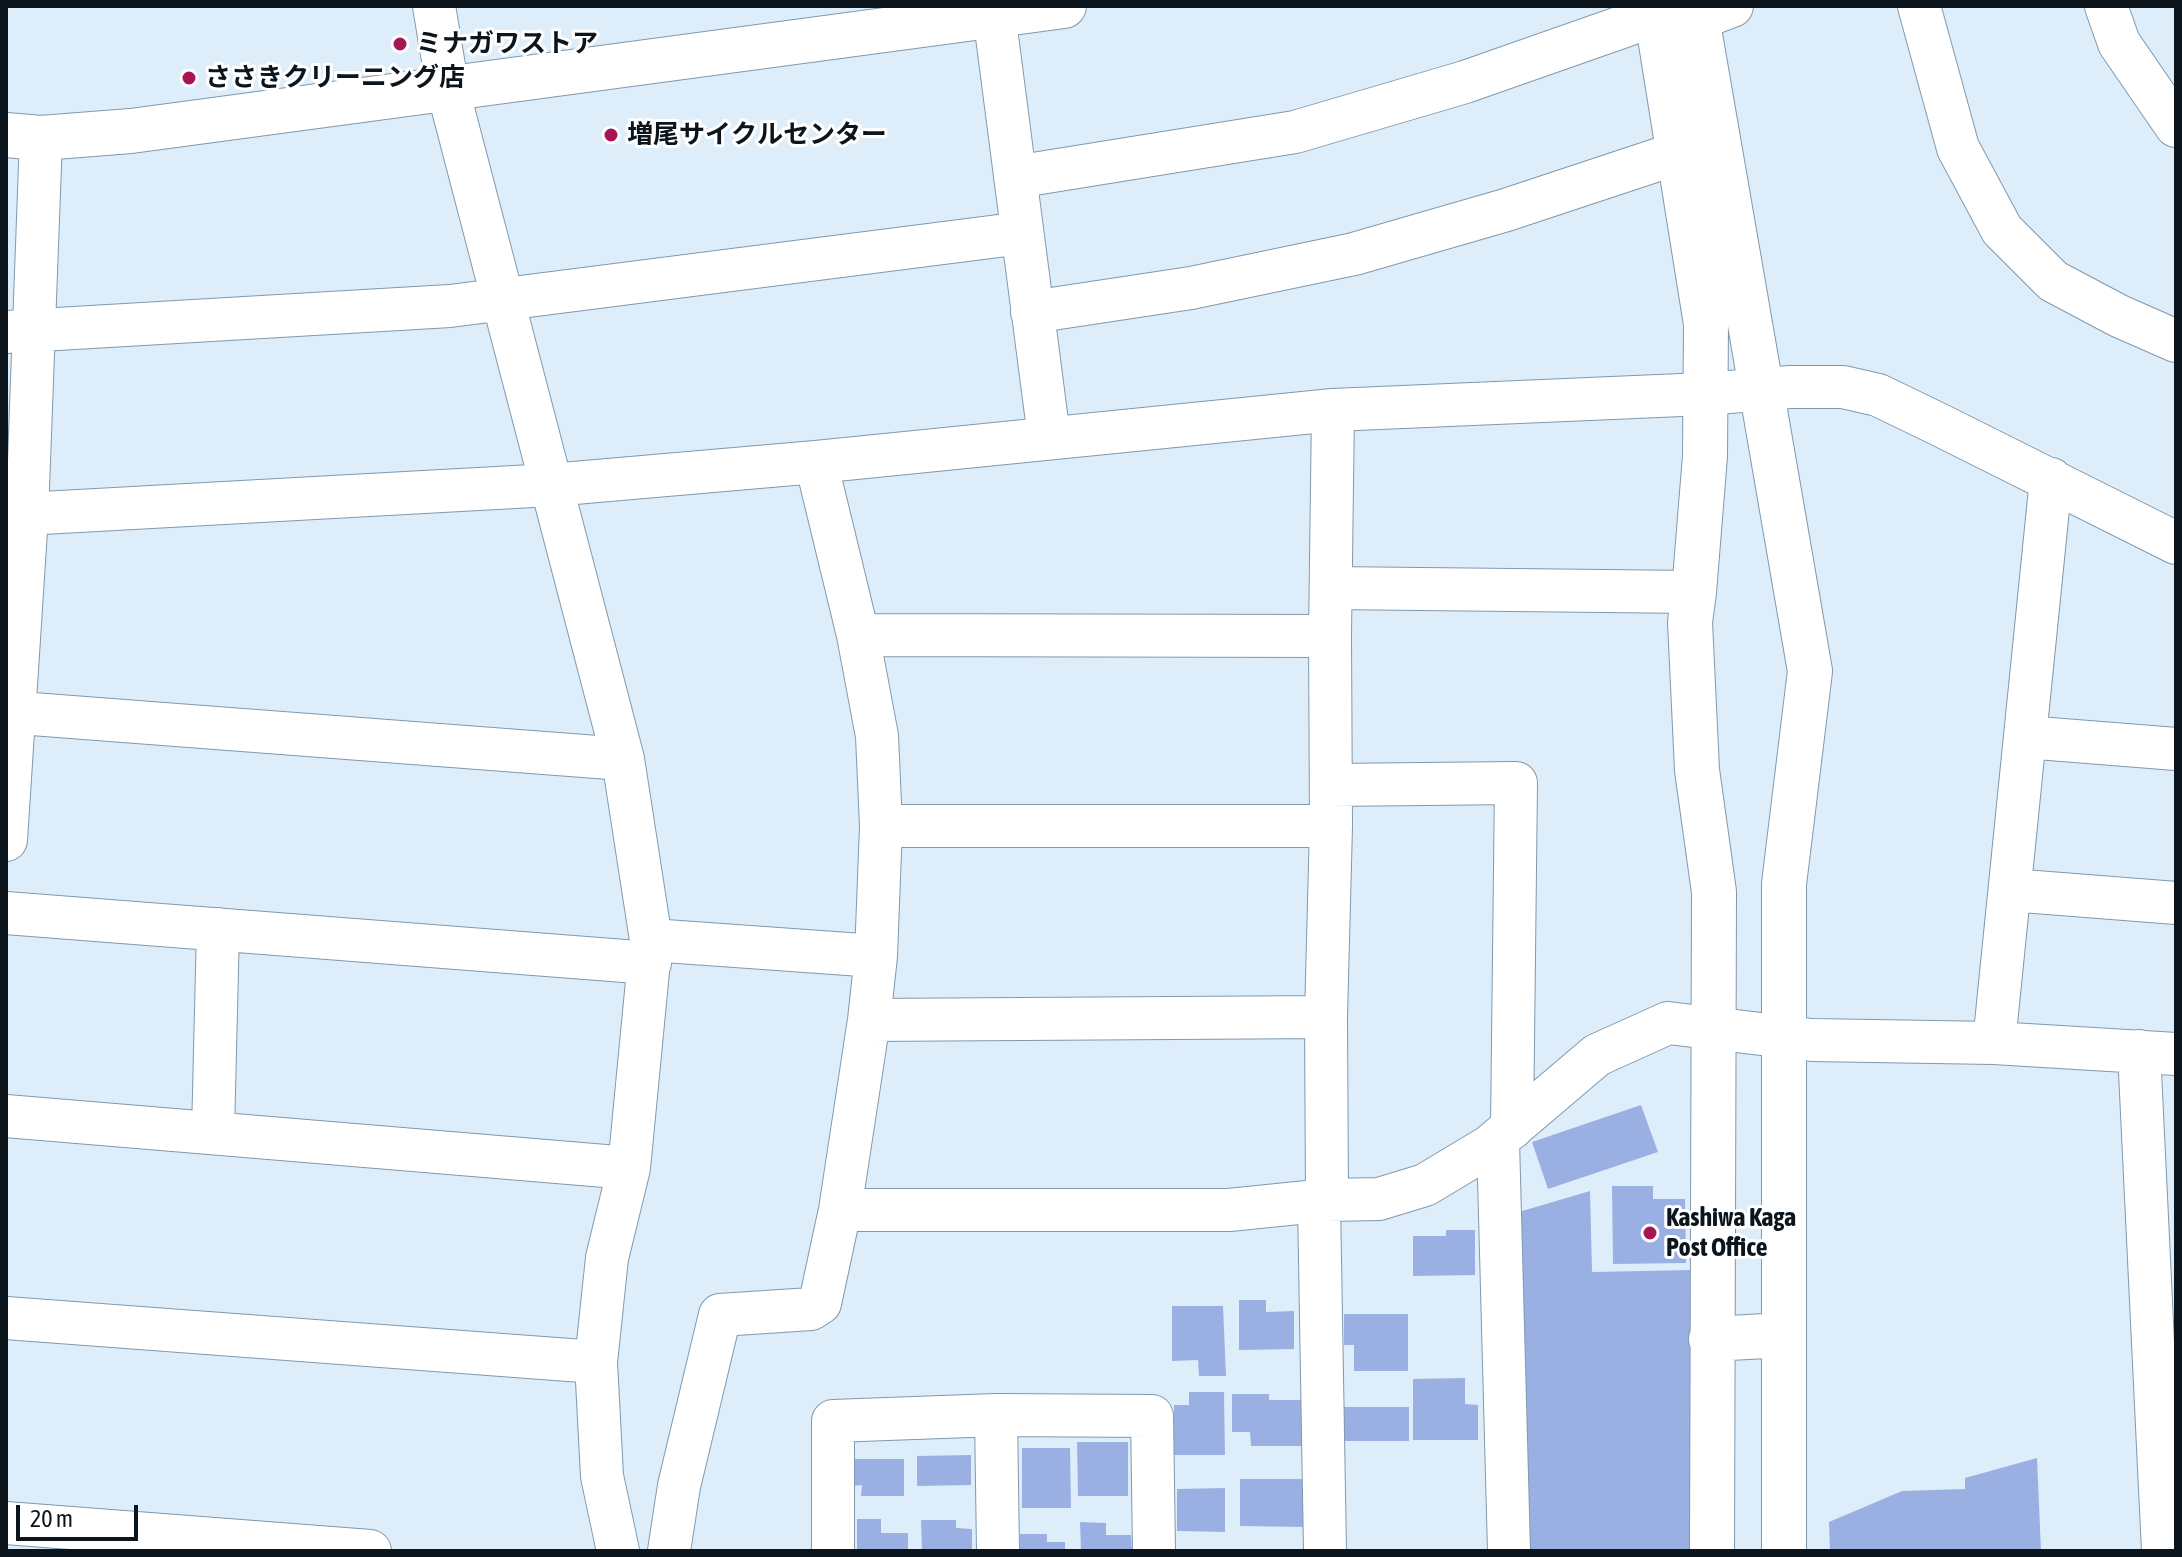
<!DOCTYPE html>
<meta charset="utf-8">
<style>
body{margin:0}
#map{position:relative;width:2182px;height:1557px;overflow:hidden;background:#deedfa;font-family:"Asap Condensed",sans-serif}
canvas{display:block}
.frame{position:absolute;inset:0;border:8px solid #0c151c;pointer-events:none}
.scale{position:absolute;left:16px;top:1505px;width:122px;height:36px;box-sizing:border-box;border:4px solid #0c151c;border-top:0;padding-left:10px;font-size:24px;line-height:28px;white-space:nowrap;color:#0c151c;-webkit-text-stroke:6px #fff;paint-order:stroke}
</style>
<div id="map">
<canvas width="2182" height="1557"></canvas>
<div class="frame"></div>
<div class="scale">20 m</div>
</div>
<script>
const ctx = document.querySelector('canvas').getContext('2d');
ctx.lineJoin = 'round';
function fillPath(path, color) { ctx.fillStyle = color; ctx.fill(path, 'evenodd'); }
const poly = rows => new Path2D(rows.map(r => 'M' + r).join(''));
function stroke(path, color, width, dash) { ctx.strokeStyle = color; ctx.lineWidth = width; ctx.lineCap = dash ? 'butt' : 'round'; ctx.setLineDash(dash || []); ctx.stroke(path); }
function label(font, color, halo, rows, align = 'center') {
  ctx.font = font + ' "Asap Condensed","Noto Sans JP",sans-serif'; ctx.lineWidth = 6; ctx.setLineDash([]); ctx.textBaseline = 'middle'; ctx.strokeStyle = halo; ctx.fillStyle = color; for (const [text, x, y, turn = 0] of rows) {
    ctx.save(); ctx.translate(x, y); ctx.rotate((+turn || 0) * Math.PI / 180); ctx.textAlign = isNaN(turn) ? turn : align; if (halo) ctx.strokeText(text, 0, 0); ctx.fillText(text, 0, 0); ctx.restore();
  }
}
const building = poly([
 [1641,1105,1658,1152,1548,1189,1532,1142],
 [1612,1186,1653,1186,1653,1199,1685,1199,1686,1263,1613,1264],
 [1590,1191,1592,1272,1692,1270,1693,1551,1526,1551,1512,1214],
 [1446,1230,1475,1230,1475,1275,1413,1276,1413,1236,1446,1236],
 [1239,1300,1266,1300,1266,1312,1294,1311,1294,1349,1239,1350],
 [1172,1306,1223,1306,1226,1376,1199,1376,1198,1360,1172,1361],
 [1344,1314,1408,1314,1408,1371,1354,1371,1354,1345,1344,1345],
 [1465,1378,1465,1404,1478,1405,1478,1440,1413,1440,1413,1379],
 [1189,1392,1224,1392,1225,1455,1174,1455,1174,1405,1189,1405],
 [1232,1394,1269,1394,1269,1400,1305,1400,1305,1446,1251,1446,1250,1432,1232,1432],
 [1344,1407,1409,1407,1409,1441,1344,1441],
 [1077,1442,1128,1442,1128,1496,1078,1496],
 [1022,1448,1070,1448,1071,1508,1022,1508],
 [971,1455,971,1485,917,1486,917,1456],
 [2037,1458,2041,1551,1830,1551,1829,1522,1902,1491,1965,1489,1965,1478],
 [851,1459,904,1459,904,1496,861,1496,862,1485,851,1486],
 [1240,1479,1305,1479,1305,1527,1240,1526],
 [1225,1488,1225,1532,1177,1531,1177,1489],
 [857,1519,881,1519,881,1533,908,1533,908,1551,857,1551],
 [921,1520,956,1520,956,1528,972,1529,972,1551,922,1551],
 [1080,1522,1106,1523,1106,1535,1131,1535,1132,1551,1081,1551],
 [1020,1534,1047,1534,1047,1542,1065,1542,1065,1551,1020,1551]
]);
const minor = poly([
 [434,6,448,90,623,759,651,940,629,1168,607,1258,596,1362,602,1476,618,1551],
 [993,6,1049,437],
 [1919,6,1958,148,2002,230,2053,281,2119,316,2176,341],
 [2106,6,2119,43,2176,126],
 [1698,19,1732,6],
 [1015,177,1295,132,1465,82,1656,15],
 [1032,312,1191,288,1354,254,1506,210,1678,153],
 [6,332,450,306,1022,233],
 [6,515,551,485,816,462,1333,410,1705,394,1790,387,1843,387,1878,395,1940,425,2176,543],
 [1331,588,1694,592],
 [858,635,1330,636],
 [6,712,623,759],
 [2025,737,2176,749],
 [1331,785,1516,783,1512,1128],
 [881,826,1331,826],
 [6,840,27,515,41,138],
 [2010,890,2176,903],
 [6,913,650,963],
 [651,940,876,956],
 [869,1020,1326,1017],
 [1994,1043,2051,479],
 [2139,1051,2163,1551],
 [6,1116,629,1168],
 [213,1133,218,929],
 [1498,1140,1509,1551],
 [1327,1200,1326,1017,1331,826,1330,636,1333,410],
 [1319,1201,1325,1551],
 [840,1210,1229,1210,1327,1200,1379,1199,1425,1185,1490,1146,1597,1055,1668,1023,1812,1040,1994,1043,2176,1054],
 [6,1318,596,1362],
 [996,1415,998,1551],
 [6,1523,370,1551],
 [669,1551,679,1486,720,1315,811,1309,820,1303,840,1210,869,1020,876,956,881,826,877,736,858,635,816,462],
 [833,1551,833,1421,996,1415,1152,1416,1154,1551]
]);
const tertiary = poly([
 [1655,6,1706,324,1705,456,1694,592,1690,622,1697,770,1714,892,1712,1551],
 [1695,6,1810,671,1784,884,1784,1551],
 [6,135,41,138,131,131,1064,6],
 [1711,1339,1784,1335]
]);
const markers = [
 [400,44,8,"#a71654"],
 [189,78,8,"#a71654"],
 [611,135,8,"#a71654"],
 [1650,1233,8,"#a71654"]
];
const poiNames = [
 ["ミナガワストア",416,44],
 ["ささきクリーニング店",205,78],
 ["増尾サイクルセンター",627,135],
 ["Kashiwa Kaga",1666,1218],
 ["Post Office",1666,1248]
];
fillPath(building, '#9bb0e2');
stroke(minor, '#8099ad', 44);
stroke(tertiary, '#8099ad', 46);
stroke(minor, '#fff', 42);
stroke(tertiary, '#fff', 44);
for (const [x, y, r, color] of markers) { const dot = new Path2D(); dot.arc(x, y, r, 0, 2 * Math.PI); ctx.fillStyle = color; ctx.fill(dot); stroke(dot, '#fff', 3); }
label('bold 26px', '#0c151c', '#fff', poiNames, 'left');
</script>
